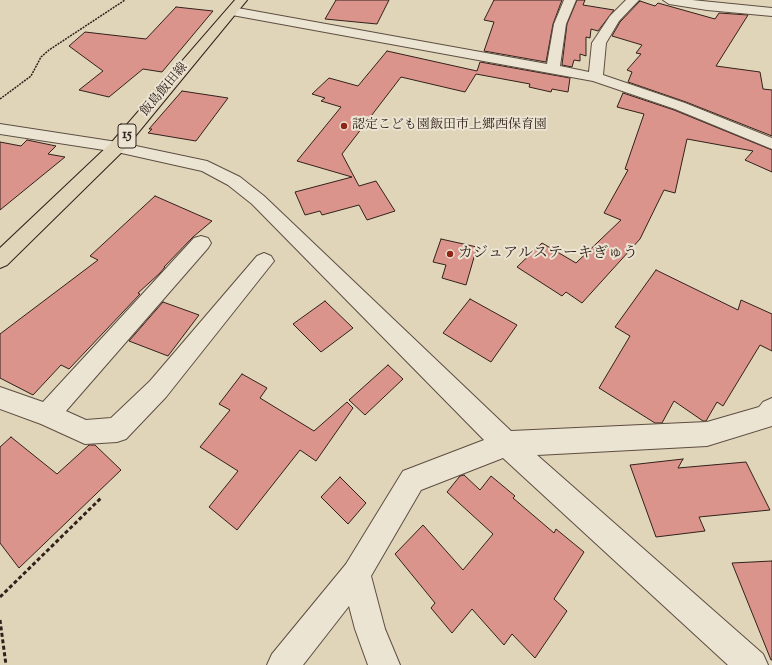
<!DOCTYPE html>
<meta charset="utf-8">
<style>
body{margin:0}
canvas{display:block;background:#e0d5b9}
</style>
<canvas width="772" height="665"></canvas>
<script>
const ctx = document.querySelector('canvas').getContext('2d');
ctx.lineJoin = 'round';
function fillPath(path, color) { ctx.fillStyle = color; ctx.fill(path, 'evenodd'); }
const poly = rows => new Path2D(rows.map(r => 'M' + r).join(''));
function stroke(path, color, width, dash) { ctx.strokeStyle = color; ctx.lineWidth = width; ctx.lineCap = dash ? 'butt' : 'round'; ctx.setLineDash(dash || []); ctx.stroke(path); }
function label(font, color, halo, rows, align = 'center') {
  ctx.font = font + ' "Sorts Mill Goudy","Noto Serif JP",serif'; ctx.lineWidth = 4; ctx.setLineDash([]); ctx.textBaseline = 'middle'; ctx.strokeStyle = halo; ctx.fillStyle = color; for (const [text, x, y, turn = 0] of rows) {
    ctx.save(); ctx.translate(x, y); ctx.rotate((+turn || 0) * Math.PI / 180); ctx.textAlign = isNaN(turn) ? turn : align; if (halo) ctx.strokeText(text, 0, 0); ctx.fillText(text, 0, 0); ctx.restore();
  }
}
const building = poly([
 [336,0,389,0,377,24,325,19,336,0],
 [494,0,562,0,553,24,546,62,484,51,494,22,484,20,494,0],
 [577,0,585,0,583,5,614,10,598,31,591,29,590,38,586,37,586,56,580,54,580,61,574,60,572,67,562,65,567,24,577,0],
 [640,1,655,6,658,3,715,19,719,13,748,15,716,66,760,72,763,89,772,90,772,136,686,102,628,82,632,72,627,70,641,54,636,53,642,45,612,36,620,22,640,1],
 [176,7,213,11,162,72,143,69,109,97,79,90,103,71,69,46,85,32,146,39,176,7],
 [387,51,477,71,480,62,570,78,568,92,552,89,551,92,529,87,530,84,476,74,465,92,401,77,342,154,359,186,376,181,395,211,367,220,359,205,322,215,320,211,305,215,295,192,352,177,297,161,341,107,321,101,325,98,312,94,329,78,358,86,387,51],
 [182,91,228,98,196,141,148,133,152,129,149,129,182,91],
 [623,93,674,110,772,150,772,172,745,160,753,151,687,139,675,193,664,190,640,239,582,303,566,292,562,296,517,267,542,243,576,263,621,220,604,213,628,170,625,169,644,114,617,107,623,93],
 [27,140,56,146,48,154,65,157,0,210,0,142,21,146,27,140],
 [155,196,212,221,193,237,164,267,165,267,160,273,138,293,140,294,69,369,61,365,33,395,0,378,0,334,98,260,90,256,155,196],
 [441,239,477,247,466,285,442,278,446,265,433,262,441,239],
 [656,270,738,310,741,300,772,314,772,351,760,345,723,406,717,402,706,421,703,421,674,401,662,423,655,423,599,388,630,336,615,327,656,270],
 [470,299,517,325,491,362,443,333,470,299],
 [325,301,353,328,321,352,293,324,325,301],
 [163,302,199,315,168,356,129,341,163,302],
 [388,365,403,379,365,415,349,400,388,365],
 [242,374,267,388,260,398,314,431,347,402,353,408,316,461,300,450,237,530,209,507,238,471,200,447,230,410,219,404,242,374],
 [11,437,57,474,89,445,95,445,121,470,19,568,0,543,0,447,11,437],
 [683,459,678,468,746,462,770,510,699,517,705,531,656,537,630,465,683,459],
 [464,475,480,490,491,476,515,496,513,498,554,533,556,529,584,552,554,599,567,611,535,658,512,634,504,645,472,609,452,633,431,608,435,603,395,554,423,525,463,570,493,534,447,492,460,476,464,475],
 [340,477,366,503,348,524,321,497,340,477],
 [772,561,772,660,771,660,732,563,772,561]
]);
const pathFar1 = poly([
 [0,99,31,76,41,57,49,50,125,0]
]);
const path = poly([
 [0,597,101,498],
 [0,620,6,665]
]);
const minor = poly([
 [564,0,576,0,566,24,560,66,589,72,592,43,610,16,626,0,639,0,619,21,606,43,603,75,685,103,772,138,772,149,675,109,593,81,232,15,226,11,232,7,547,64,554,24,564,0],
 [663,0,692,0,772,8,772,16,707,10,669,4,663,0],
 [0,124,117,142,207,161,240,177,264,196,511,431,707,422,759,407,763,402,772,398,772,426,707,446,537,455,763,654,768,665,728,665,503,458,421,490,371,576,385,629,400,665,368,665,355,629,349,606,303,665,267,665,272,654,346,564,403,471,484,440,252,204,228,185,202,171,117,152,0,134,0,124],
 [201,236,208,238,211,243,208,248,66,411,86,420,111,418,150,381,257,256,264,253,271,256,274,261,166,397,126,439,117,442,85,444,41,424,0,409,0,387,43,402,194,238,201,236]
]);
const major = poly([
 [235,0,247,0,123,151,7,265,0,268,0,248,111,143,235,0]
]);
const markers = [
 [344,126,4,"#8f2418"],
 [450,254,4,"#8f2418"]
];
const farStreetnames = [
 ["飯島飯田線",165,90,-50]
];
const farPoinames = [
 ["認定こども園飯田市上郷西保育園",352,126]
];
const shields = [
 [127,136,18]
];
const shieldNames = [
 ["15",127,136]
];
const poiNames = [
 ["カジュアルステーキぎゅう",458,254]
];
fillPath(building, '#db948b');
stroke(building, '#32211b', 1);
stroke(minor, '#5e4e42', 2);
stroke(major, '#32211b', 2);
stroke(pathFar1, '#32211b', 1.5, [2, 1]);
stroke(path, '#32211b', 3, [4, 2.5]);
fillPath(minor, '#ebe4d2');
fillPath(major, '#e0d5b9');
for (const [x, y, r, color] of markers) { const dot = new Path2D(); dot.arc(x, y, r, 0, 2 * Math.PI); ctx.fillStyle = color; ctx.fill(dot); stroke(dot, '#ebe4d2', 1.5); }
label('13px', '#32211b', '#ebe4d2', farStreetnames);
label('13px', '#32211b', '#ebe4d2', farPoinames, 'left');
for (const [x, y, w] of shields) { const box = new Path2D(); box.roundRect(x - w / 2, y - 12, w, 24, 3); ctx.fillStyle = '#ebe4d2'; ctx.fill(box); stroke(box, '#32211b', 1); }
label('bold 14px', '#32211b', null, shieldNames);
label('15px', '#32211b', '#ebe4d2', poiNames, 'left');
</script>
